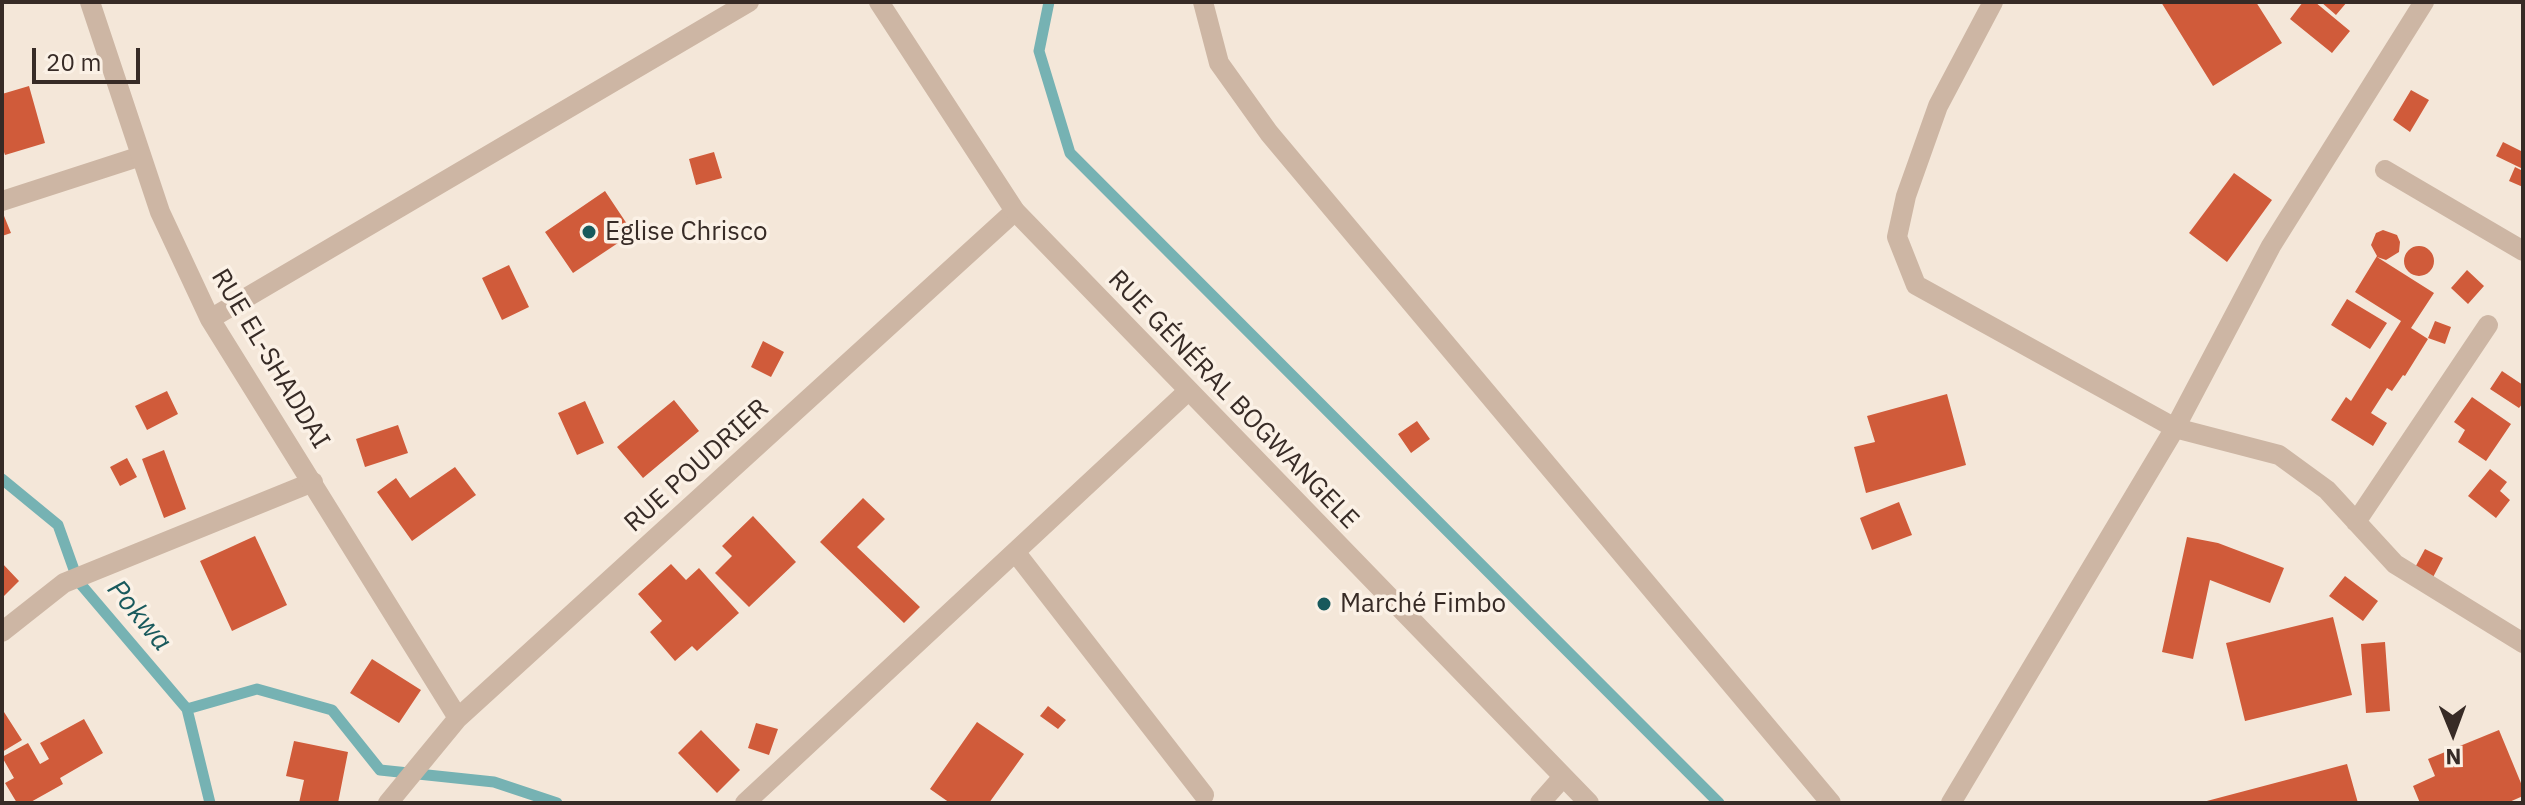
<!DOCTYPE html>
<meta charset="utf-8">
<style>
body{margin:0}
#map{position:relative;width:2525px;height:805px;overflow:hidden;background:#f4e7d9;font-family:"IBM Plex Sans",sans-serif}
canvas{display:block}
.frame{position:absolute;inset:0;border:4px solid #372b26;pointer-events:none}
.north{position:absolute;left:2413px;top:693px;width:80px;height:80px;-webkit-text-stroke:6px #fbf1e6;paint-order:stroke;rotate:179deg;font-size:22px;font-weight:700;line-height:32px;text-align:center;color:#372b26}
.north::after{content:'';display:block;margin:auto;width:28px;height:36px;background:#372b26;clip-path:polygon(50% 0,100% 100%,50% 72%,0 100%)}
.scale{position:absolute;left:32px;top:48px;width:108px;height:36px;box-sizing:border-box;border:4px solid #372b26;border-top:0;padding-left:10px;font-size:24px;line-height:28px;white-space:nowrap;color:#372b26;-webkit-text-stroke:6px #fbf1e6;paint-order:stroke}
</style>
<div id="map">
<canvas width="2525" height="805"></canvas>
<div class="frame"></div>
<div class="north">N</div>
<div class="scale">20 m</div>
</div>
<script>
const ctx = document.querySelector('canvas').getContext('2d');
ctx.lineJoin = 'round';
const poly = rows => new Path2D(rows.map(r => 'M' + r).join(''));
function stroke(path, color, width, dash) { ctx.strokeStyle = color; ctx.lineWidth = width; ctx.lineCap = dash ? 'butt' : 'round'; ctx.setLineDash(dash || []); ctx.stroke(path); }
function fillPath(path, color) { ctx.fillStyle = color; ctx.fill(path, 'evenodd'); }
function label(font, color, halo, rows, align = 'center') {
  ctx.font = font + ' "IBM Plex Sans",sans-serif'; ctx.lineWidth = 7; ctx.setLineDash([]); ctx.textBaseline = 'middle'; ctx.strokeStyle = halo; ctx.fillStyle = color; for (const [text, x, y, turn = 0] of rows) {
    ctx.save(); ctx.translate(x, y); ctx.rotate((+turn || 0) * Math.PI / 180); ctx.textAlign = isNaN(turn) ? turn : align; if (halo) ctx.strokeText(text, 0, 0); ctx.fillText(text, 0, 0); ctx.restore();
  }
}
const stream = poly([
 [1049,2,1039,51,1070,153,1719,803],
 [2,479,58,525,78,581,187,709,210,803],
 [187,709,257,689,332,710,380,770,494,782,557,803]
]);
const building = poly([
 [2161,2,2256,2,2282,43,2213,86],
 [2303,2,2315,2,2350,31,2332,53,2290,19],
 [2321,2,2347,2,2336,15],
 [29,86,45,143,5,155,2,146,2,94],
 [2411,90,2429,100,2410,132,2393,120],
 [2503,142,2523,152,2523,169,2496,156],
 [714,152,722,178,696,185,689,159],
 [2515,167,2523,171,2523,187,2509,181],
 [2234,173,2272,200,2227,262,2189,233],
 [605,191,633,233,573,273,545,232],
 [2,211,11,233,2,236],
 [2383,230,2397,235,2400,242,2399,252,2386,260,2377,257,2434,293,2411,328,2428,339,2405,376,2403,375,2392,391,2387,388,2371,413,2387,423,2373,446,2331,420,2346,397,2351,401,2401,321,2355,292,2377,256,2371,245,2376,233],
 '2404 261a15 15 0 1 1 30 0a15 15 0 1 1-30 0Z',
 [509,265,529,307,502,320,482,278],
 [2467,270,2484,286,2468,304,2451,288],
 [2347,299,2387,323,2370,349,2331,325],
 [2435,321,2451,327,2445,344,2428,338],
 [763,341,784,352,771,377,751,367],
 [2502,371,2523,385,2523,403,2519,408,2490,389],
 [167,391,178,414,147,430,135,406],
 [1947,394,1966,465,1866,493,1854,447,1875,442,1867,416],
 [2472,397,2511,424,2486,461,2458,442,2465,430,2454,422],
 [674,400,699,431,643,478,617,447],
 [585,401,604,443,577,455,558,413],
 [1417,421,1430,439,1411,453,1398,434],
 [398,425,408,453,365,467,356,439],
 [164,450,186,509,164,518,142,459],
 [127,458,137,477,120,486,110,467],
 [455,467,476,495,412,541,377,492,396,478,410,498],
 [2490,469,2507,482,2500,491,2510,500,2496,518,2468,496],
 [863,498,885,519,857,547,920,607,904,623,820,542],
 [1899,502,1912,535,1872,550,1860,518],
 [753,516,796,562,749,607,715,573,732,556,722,546],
 [255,536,287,605,232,631,200,561],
 [2187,537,2218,543,2284,568,2270,603,2210,580,2193,659,2162,652],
 [2425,549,2443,558,2429,585,2411,575],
 [2,563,19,581,2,598],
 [671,564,686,580,699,568,739,613,697,651,692,646,675,661,650,632,662,621,638,594],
 [2345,576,2378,601,2363,621,2329,596],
 [2333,617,2352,695,2245,721,2226,643],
 [2385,642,2390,711,2366,713,2361,644],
 [372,659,421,690,399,723,350,693],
 [1048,706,1066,720,1058,729,1040,716],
 [4,712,22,740,2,752,2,714],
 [84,719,103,753,60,778,63,784,29,803,17,803,5,783,14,778,2,757,28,743,40,764,49,759,40,743],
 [977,722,1024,754,989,803,950,803,930,789],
 [756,723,778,729,769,755,748,748],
 [701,730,740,770,717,793,678,753],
 [2499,730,2523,788,2523,796,2507,803,2420,803,2413,786,2435,776,2428,759],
 [294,741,348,752,338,803,299,803,304,780,286,776],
 [2347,764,2358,803,2203,803,2203,802]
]);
const service = poly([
 [1203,2,1219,63,1269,133,1831,803],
 [1993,2,1938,106,1906,196,1897,237,1916,285,2175,428,2279,455,2327,490,2395,564,2523,643],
 [2385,170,2523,251],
 [2,201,141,156],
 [2356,522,2488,325],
 [1016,553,1204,795],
 [2,632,64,583,313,482],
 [1540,803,1563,777],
 [1951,803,2175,428,2271,246,2424,2]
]);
const minor = poly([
 [90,2,160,212,210,319,458,718],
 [210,319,749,2],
 [388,803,458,718,1015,211],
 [745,803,1187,392]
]);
const tertiary = poly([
 [879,2,1015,211,1589,803]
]);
const markers = [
 [589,232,8,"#18595c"],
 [1324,604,8,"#18595c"]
];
const poiNames = [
 ["Eglise Chrisco",605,232],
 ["Marché Fimbo",1340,604]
];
const streetNames = [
 ["RUE EL-SHADDAI",270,359,59],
 ["RUE GÉNÉRAL BOGWANGELE",1233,400,46],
 ["RUE POUDRIER",697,466,-42]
];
const waterNames = [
 ["Pokwa",139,616,50]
];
stroke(stream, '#76b2b3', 11);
fillPath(building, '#d05b3a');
stroke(service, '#cdb6a4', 20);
stroke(minor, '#cdb6a4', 20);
stroke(tertiary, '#cdb6a4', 20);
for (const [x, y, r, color] of markers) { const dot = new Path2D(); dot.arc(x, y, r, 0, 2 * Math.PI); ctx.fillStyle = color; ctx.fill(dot); stroke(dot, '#fbf1e6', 3); }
label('26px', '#372b26', '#fbf1e6', poiNames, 'left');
label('26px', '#372b26', '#fbf1e6', streetNames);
label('italic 28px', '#18595c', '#fbf1e6', waterNames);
</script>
